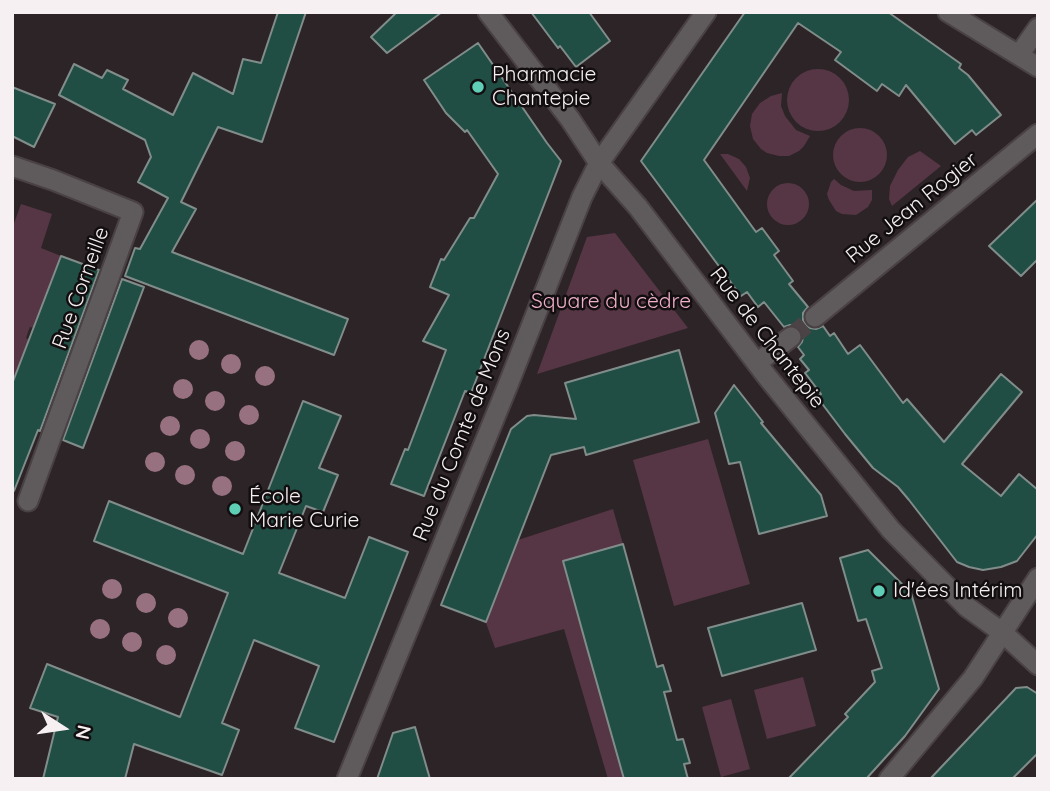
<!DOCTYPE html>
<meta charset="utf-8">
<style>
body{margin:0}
#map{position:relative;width:1050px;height:791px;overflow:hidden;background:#2d2427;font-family:Quicksand,sans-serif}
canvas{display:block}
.frame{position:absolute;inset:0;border:14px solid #f6f0f2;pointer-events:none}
.north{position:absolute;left:28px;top:693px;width:70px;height:70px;-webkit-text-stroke:5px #120e10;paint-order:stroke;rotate:102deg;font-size:19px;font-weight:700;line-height:28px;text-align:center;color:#f6f0f2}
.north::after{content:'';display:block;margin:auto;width:24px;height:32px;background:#f6f0f2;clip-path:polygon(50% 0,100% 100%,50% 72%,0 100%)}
</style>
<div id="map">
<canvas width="1050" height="791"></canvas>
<div class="frame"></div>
<div class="north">N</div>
</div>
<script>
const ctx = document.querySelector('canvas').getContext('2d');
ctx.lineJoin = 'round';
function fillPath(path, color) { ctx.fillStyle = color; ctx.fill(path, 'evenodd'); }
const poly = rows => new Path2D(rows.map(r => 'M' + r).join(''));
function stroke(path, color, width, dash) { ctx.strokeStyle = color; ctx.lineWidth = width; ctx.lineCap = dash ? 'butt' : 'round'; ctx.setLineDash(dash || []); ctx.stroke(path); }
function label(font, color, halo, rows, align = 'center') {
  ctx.font = font + ' Quicksand,sans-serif'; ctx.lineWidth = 5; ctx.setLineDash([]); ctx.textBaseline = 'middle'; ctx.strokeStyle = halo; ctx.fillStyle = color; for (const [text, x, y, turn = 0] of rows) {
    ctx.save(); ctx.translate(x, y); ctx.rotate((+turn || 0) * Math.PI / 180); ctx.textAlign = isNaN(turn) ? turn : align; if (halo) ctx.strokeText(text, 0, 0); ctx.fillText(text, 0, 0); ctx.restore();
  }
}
const green = poly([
 '787 100a31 31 0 1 1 62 0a31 31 0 1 1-62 0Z',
 [782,93,781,106,785,116,796,130,810,136,804,146,799,151,789,156,779,156,767,153,761,149,753,139,750,126,752,114,760,103,771,96],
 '833 155a27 27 0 1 1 54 0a27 27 0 1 1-54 0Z',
 [920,151,941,166,892,206,889,199,890,186,898,170,908,157],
 [720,154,728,154,739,159,746,167,750,178,747,191],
 [834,179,841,185,854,191,872,190,872,200,868,207,856,215,842,214,836,211,829,200,827,194,831,182],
 '767 204a21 21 0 1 1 42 0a21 21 0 1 1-42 0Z',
 [21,204,52,214,41,248,61,256,34,328,30,327,28,332,26,338,29,340,12,384,12,229],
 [615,233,688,328,537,374,587,237],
 [708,439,750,584,674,606,633,460],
 [613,509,623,544,563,561,624,779,608,779,564,629,495,648,486,623,518,540],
 [803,677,816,726,767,739,754,690],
 [731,699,750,769,721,777,702,707]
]);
const building = poly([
 [278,12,306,12,262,142,218,127,181,202,196,209,172,252,348,319,334,355,125,276,135,248,140,249,168,198,138,182,151,157,145,140,59,95,74,64,102,78,107,70,128,80,123,89,173,115,193,73,233,94,243,59,261,63,278,12],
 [397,12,442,12,387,53,371,37,397,12],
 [531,12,589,12,610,41,576,67,560,46,558,48,531,12],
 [745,12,888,12,961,64,959,68,968,75,1001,115,976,135,972,130,955,144,906,85,899,96,882,84,877,91,835,60,841,52,798,23,704,160,756,232,762,228,779,251,774,255,793,281,789,284,808,307,803,313,803,320,806,325,810,328,816,329,823,326,830,336,834,333,848,354,860,345,903,403,907,399,944,442,1001,374,1022,392,962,464,1001,496,1019,474,1038,490,1038,534,1017,561,1001,567,983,570,969,567,957,562,909,500,898,487,873,468,845,434,817,397,821,394,805,373,809,370,800,359,804,355,798,347,802,342,803,336,800,329,795,326,790,325,784,327,764,302,758,307,747,292,741,296,641,161,745,12],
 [478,43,547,143,561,161,471,393,465,391,424,496,391,484,405,449,408,450,446,350,423,341,449,295,430,287,441,259,444,260,470,218,474,218,498,174,467,130,465,132,446,113,424,80,478,43],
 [12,87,55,104,34,147,12,136,12,87],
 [1038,199,1038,259,1021,276,989,246,1038,199],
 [61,256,99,270,40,431,38,430,14,491,12,491,12,384,61,256],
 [122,279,144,287,83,448,63,440,122,279],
 [679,350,699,422,586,455,584,447,551,455,486,622,441,605,511,429,527,416,534,415,576,419,565,383,679,350],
 [734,385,763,422,761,423,821,495,827,516,759,534,740,462,729,464,715,413,734,385],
 [303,401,341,416,319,468,338,475,323,512,306,506,279,573,345,598,369,537,408,552,334,742,295,728,319,666,254,640,222,723,239,730,222,775,134,744,125,779,43,779,58,717,30,708,47,664,180,717,228,593,94,541,109,501,243,554,303,401],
 [623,544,657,667,663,665,671,691,664,692,677,740,683,739,690,763,684,764,688,779,624,779,587,648,563,561,623,544],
 [868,550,911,593,939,689,905,736,866,779,788,779,848,717,845,714,875,682,872,671,882,668,866,619,858,621,840,558,868,550],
 [802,603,816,650,722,676,708,628,802,603],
 [1027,687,1038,694,1038,753,1012,779,930,779,1016,688,1027,687],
 [415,727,430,779,377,779,393,733,415,727]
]);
const minorTunnel = poly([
 [791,337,815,317]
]);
const minor = poly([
 [948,12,1038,67],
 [1019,55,1038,28],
 [12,166,53,180,133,212,28,501],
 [815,317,1038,134],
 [757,363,791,337],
 [347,779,508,385,582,197,599,163,706,12],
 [889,779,973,678,1038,578]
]);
const tertiary = poly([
 [488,12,570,119,599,163,638,207,765,374,891,530,967,607,1003,633,1038,665]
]);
const trees = [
 [199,350],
 [231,364],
 [265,376],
 [183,389],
 [215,401],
 [249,415],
 [170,426],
 [200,439],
 [235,451],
 [155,462],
 [185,475],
 [222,486],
 [112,589],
 [146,603],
 [178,618],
 [100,629],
 [132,642],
 [166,655]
];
const markers = [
 [478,87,7,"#5eceb7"],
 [235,509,7,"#5eceb7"],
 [879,591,7,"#5eceb7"]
];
const poiNames = [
 ["Pharmacie",492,75],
 ["Chantepie",492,99],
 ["École",249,497],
 ["Marie Curie",249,521],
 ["Id'ées Intérim",893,591]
];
const streetNames = [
 ["Rue Jean Rogier",912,208,-39],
 ["Rue Corneille",81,288,-70],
 ["Rue de Chantepie",767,338,52],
 ["Rue du Comte de Mons",462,435,-68]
];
const parkNames = [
 ["Square du cèdre",611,302]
];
fillPath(green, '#563644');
fillPath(building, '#214e44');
stroke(building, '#818d8a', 2);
stroke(minorTunnel, '#4b4345', 19, [19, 10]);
stroke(minor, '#494143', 23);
stroke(tertiary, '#494143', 23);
stroke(minor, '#5f5a5c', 19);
stroke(tertiary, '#5f5a5c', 19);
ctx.fillStyle = '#987181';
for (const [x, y] of trees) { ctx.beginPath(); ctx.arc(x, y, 10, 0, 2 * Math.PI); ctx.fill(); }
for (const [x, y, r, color] of markers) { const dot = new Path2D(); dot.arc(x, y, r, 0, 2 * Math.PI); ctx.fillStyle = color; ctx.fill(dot); stroke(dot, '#120e10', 2.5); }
label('21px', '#f6f0f2', '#120e10', poiNames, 'left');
label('21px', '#f6f0f2', '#120e10', streetNames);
label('21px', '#f0b0ca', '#120e10', parkNames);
</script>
